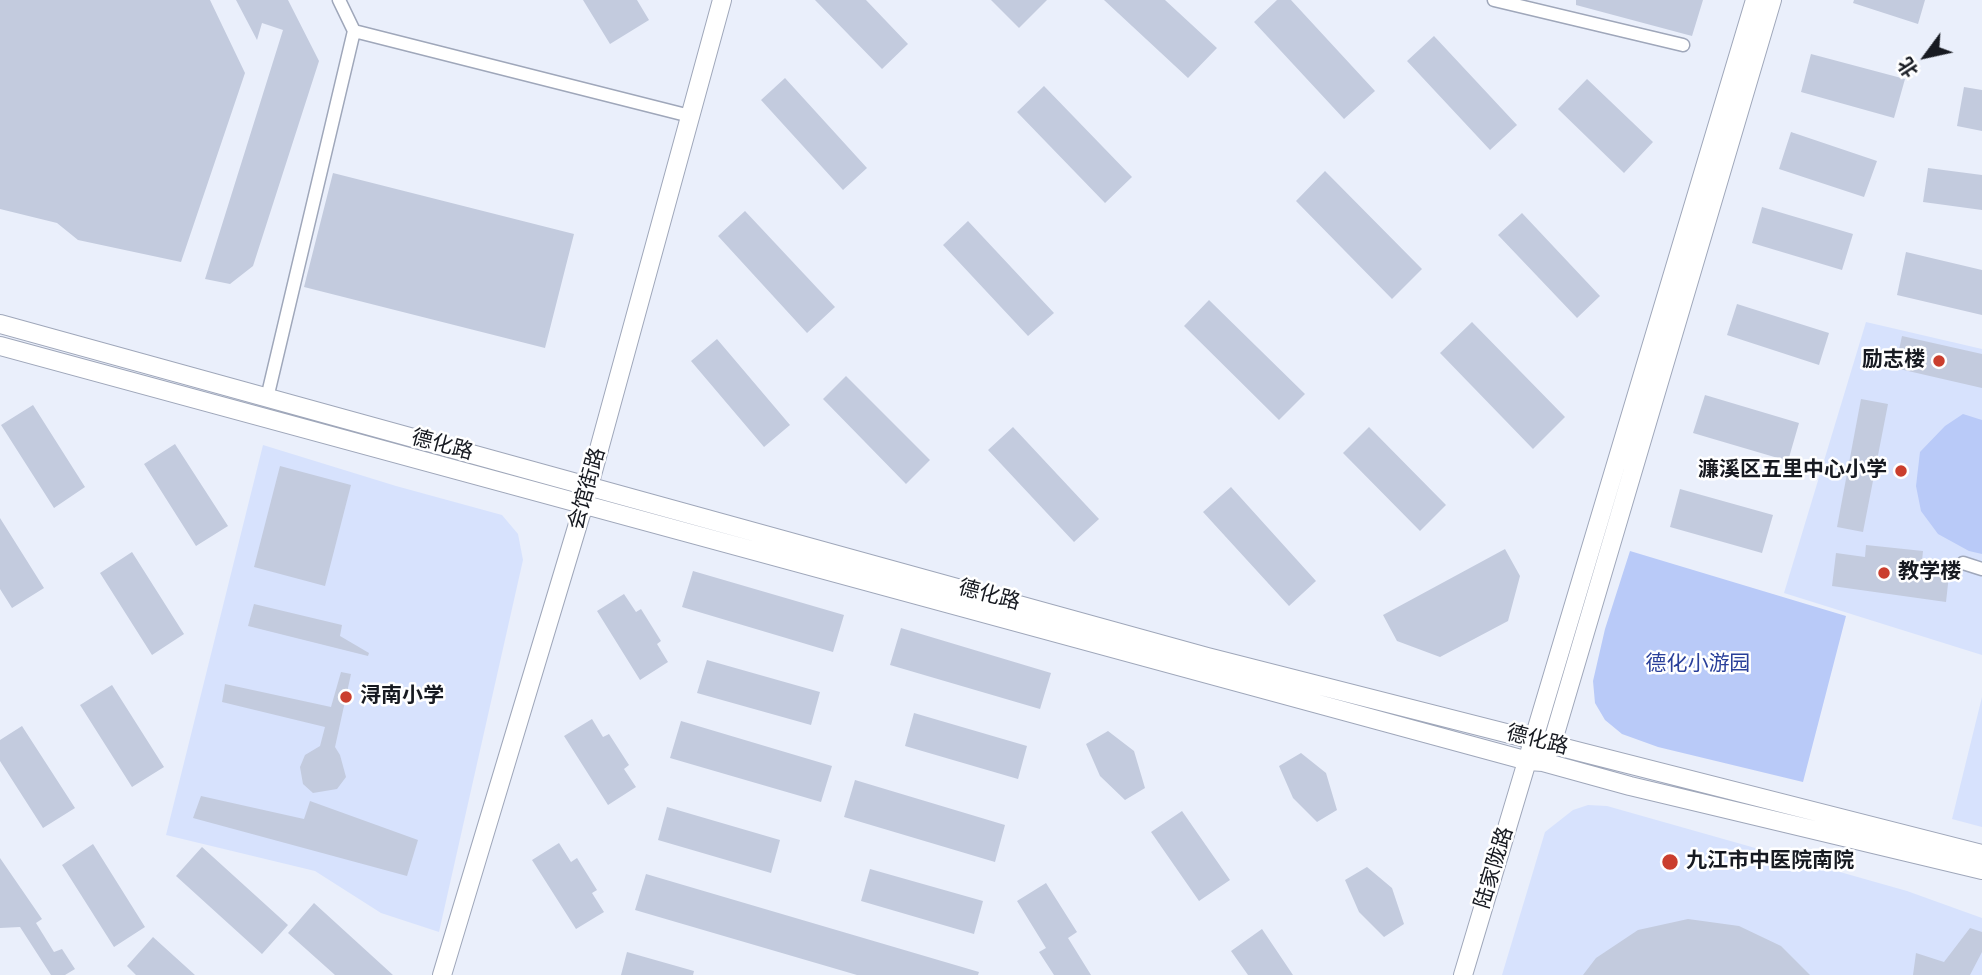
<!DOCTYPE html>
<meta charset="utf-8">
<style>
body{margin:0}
#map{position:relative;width:1982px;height:975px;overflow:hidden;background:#eaeffb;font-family:Poppins,"Noto Sans SC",sans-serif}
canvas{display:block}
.north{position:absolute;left:1891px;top:21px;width:70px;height:70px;-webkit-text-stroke:5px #fff;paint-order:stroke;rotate:237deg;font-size:19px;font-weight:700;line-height:28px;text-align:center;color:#171a21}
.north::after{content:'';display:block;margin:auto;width:24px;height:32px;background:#171a21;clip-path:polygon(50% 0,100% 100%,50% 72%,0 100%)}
</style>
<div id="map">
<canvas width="1982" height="975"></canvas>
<div class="north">北</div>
</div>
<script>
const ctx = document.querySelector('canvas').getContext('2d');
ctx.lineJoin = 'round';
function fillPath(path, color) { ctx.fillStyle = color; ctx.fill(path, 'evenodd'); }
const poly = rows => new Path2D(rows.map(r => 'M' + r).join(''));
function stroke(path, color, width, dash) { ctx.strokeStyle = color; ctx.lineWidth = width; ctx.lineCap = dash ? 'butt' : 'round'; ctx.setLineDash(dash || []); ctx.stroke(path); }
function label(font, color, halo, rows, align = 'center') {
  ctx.font = font + ' Poppins,"Noto Sans SC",sans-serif'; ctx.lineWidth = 5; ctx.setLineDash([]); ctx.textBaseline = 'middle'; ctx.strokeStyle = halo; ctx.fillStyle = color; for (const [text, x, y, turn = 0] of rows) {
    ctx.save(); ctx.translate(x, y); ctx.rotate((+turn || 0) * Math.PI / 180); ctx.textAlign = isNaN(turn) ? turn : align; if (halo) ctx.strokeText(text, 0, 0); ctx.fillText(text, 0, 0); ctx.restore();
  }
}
const built = poly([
 [1866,322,1982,349,1982,655,1784,593],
 [263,445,396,486,502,515,518,534,523,560,439,932,381,913,315,871,166,835],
 [1982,697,1982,827,1952,819],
 [1588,805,1607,806,1907,891,1982,918,1982,975,1502,975,1545,832,1573,810]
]);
const green = poly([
 [1963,414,1982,420,1982,554,1969,551,1938,534,1921,511,1916,486,1920,452,1945,426],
 [1630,551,1846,616,1803,782,1658,747,1622,734,1605,720,1595,703,1593,681,1605,629]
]);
const building = poly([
 [0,0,210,0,245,73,181,262,78,240,57,223,0,209],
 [236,0,288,0,319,61,253,266,230,284,205,279,283,30,262,23,257,40],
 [583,0,637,0,649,20,610,44],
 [815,0,866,0,908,44,882,69],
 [991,0,1047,0,1019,28],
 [1104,0,1165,0,1217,48,1188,78],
 [1277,0,1291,0,1375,91,1344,119,1254,22],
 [1576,0,1703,0,1692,36,1576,5],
 [1854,0,1925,0,1918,24,1853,3],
 [1434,36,1517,125,1490,150,1407,61],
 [1811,54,1905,79,1894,118,1801,92],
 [785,78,867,168,843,190,761,100],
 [1587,79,1653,142,1624,173,1558,109],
 [1044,86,1132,177,1105,203,1017,112],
 [1964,87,1982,90,1982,131,1957,126],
 [1791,132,1877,161,1864,197,1779,169],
 [1928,168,1982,175,1982,210,1923,202],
 [1325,171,1422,269,1392,299,1296,201],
 [333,173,574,234,545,348,304,287],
 [1762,207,1853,234,1842,270,1752,243],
 [745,211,835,307,807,333,718,236],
 [1522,213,1600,296,1577,318,1498,235],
 [968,221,1054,313,1028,336,943,245],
 [1906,252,1982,270,1982,315,1897,295],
 [1209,300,1305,394,1279,420,1184,326],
 [1737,304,1829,333,1819,365,1727,335],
 [1472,322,1565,417,1533,449,1440,353],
 [1902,336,1982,354,1982,388,1895,368],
 [717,339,790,425,764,447,691,361],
 [846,376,930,460,906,484,823,399],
 [1705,395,1799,423,1788,461,1693,433],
 [1861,399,1888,404,1863,532,1837,527],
 [33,405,85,487,54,508,1,425],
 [1013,427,1099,519,1074,542,988,450],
 [1369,427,1446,505,1420,531,1343,453],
 [175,444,228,526,196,546,144,464],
 [280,466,351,485,325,586,254,567],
 [1231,487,1316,581,1289,606,1203,512],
 [1680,489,1773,515,1762,553,1670,527],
 [0,518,44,588,12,608,0,589],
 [1866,545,1923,551,1921,571,1949,575,1946,602,1832,586,1836,553,1865,557],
 [1505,549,1520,576,1508,621,1440,657,1397,641,1383,615],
 [132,552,184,634,152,655,100,573],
 [693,571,844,615,833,652,682,607],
 [624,594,636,612,641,609,661,641,657,644,668,662,640,680,597,611],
 [254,604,342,625,340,636,369,653,368,656,248,626],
 [901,628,1051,673,1040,709,890,665],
 [707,660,820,692,811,725,697,693],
 [341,672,351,674,335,747,340,755,346,777,337,789,313,793,303,784,300,767,305,755,320,746,325,727,222,702,225,684,331,707],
 [112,685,164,767,132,787,80,705],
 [914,713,1027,746,1018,779,905,746],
 [592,719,603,737,609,734,629,765,624,769,636,787,608,805,564,736],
 [681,721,832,766,821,802,670,758],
 [22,726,75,808,43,828,0,761,0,740],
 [1108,731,1134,751,1145,788,1125,800,1100,776,1086,744],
 [1301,753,1326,773,1337,810,1317,822,1293,798,1279,766],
 [855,780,1005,825,995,862,844,817],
 [201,796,304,819,310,801,418,840,407,876,193,818],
 [667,807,780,840,771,873,658,840],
 [1182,811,1230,880,1199,901,1151,832],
 [559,843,571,862,577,858,597,890,592,893,604,912,576,929,532,860],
 [93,844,145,927,114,947,62,865],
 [202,847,288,925,262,954,176,876],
 [0,858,42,919,36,923,54,952,62,949,75,969,65,975,51,975,20,927,0,928],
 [1367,867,1392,888,1404,924,1384,937,1359,912,1345,880],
 [870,869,983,901,974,934,861,901],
 [646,874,979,972,978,975,857,975,635,910],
 [1046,883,1077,932,1068,938,1091,975,1054,975,1039,952,1046,948,1017,901],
 [314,903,393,975,335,975,288,933],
 [1688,919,1739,926,1781,946,1810,975,1583,975,1596,958,1638,930],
 [1970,928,1982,932,1982,952,1970,975,1913,975,1916,953,1944,962],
 [1262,929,1293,975,1248,975,1231,951],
 [153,937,195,975,136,975,127,966],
 [627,952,694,971,693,975,621,975]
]);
const street = poly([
 [1494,0,1683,45],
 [354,31,690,116],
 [267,398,354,31,339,0],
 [1963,563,1982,569]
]);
const secondary = poly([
 [0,324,1207,657,1982,854],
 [0,346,1528,761,1543,762,1630,786,1982,870],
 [1548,753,1552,744,1772,0],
 [442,975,584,504,722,0],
 [1463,975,1755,0]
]);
const markers = [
 [1939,361,7,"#ca3e2e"],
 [1901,471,7,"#ca3e2e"],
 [1884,573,7,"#ca3e2e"],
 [346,697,7,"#ca3e2e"],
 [1670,862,9,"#ca3e2e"]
];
const poiNames = [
 ["励志楼",1925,361,"right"],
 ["濂溪区五里中心小学",1887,471,"right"],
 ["教学楼",1898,573],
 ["浔南小学",360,697],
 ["九江市中医院南院",1686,862]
];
const streetNames = [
 ["德化路",442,446,15],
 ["会馆街路",588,489,-74],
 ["德化路",989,596,15],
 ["德化路",1537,741,14],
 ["陆家陇路",1495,868,-73]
];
const parkNames = [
 ["德化小游园",1698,665]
];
fillPath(built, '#d7e2fd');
fillPath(green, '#b9caf8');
fillPath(building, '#c3cbde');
stroke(street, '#9fa7ba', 15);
stroke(secondary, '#9fa7ba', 20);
stroke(street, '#fff', 12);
stroke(secondary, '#fff', 18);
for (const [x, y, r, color] of markers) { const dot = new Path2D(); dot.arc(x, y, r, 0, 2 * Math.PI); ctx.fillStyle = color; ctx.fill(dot); stroke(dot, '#fff', 2.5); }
label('bold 21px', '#171a21', '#fff', poiNames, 'left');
label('21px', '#171a21', '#fff', streetNames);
label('21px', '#2a409a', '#fff', parkNames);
</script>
